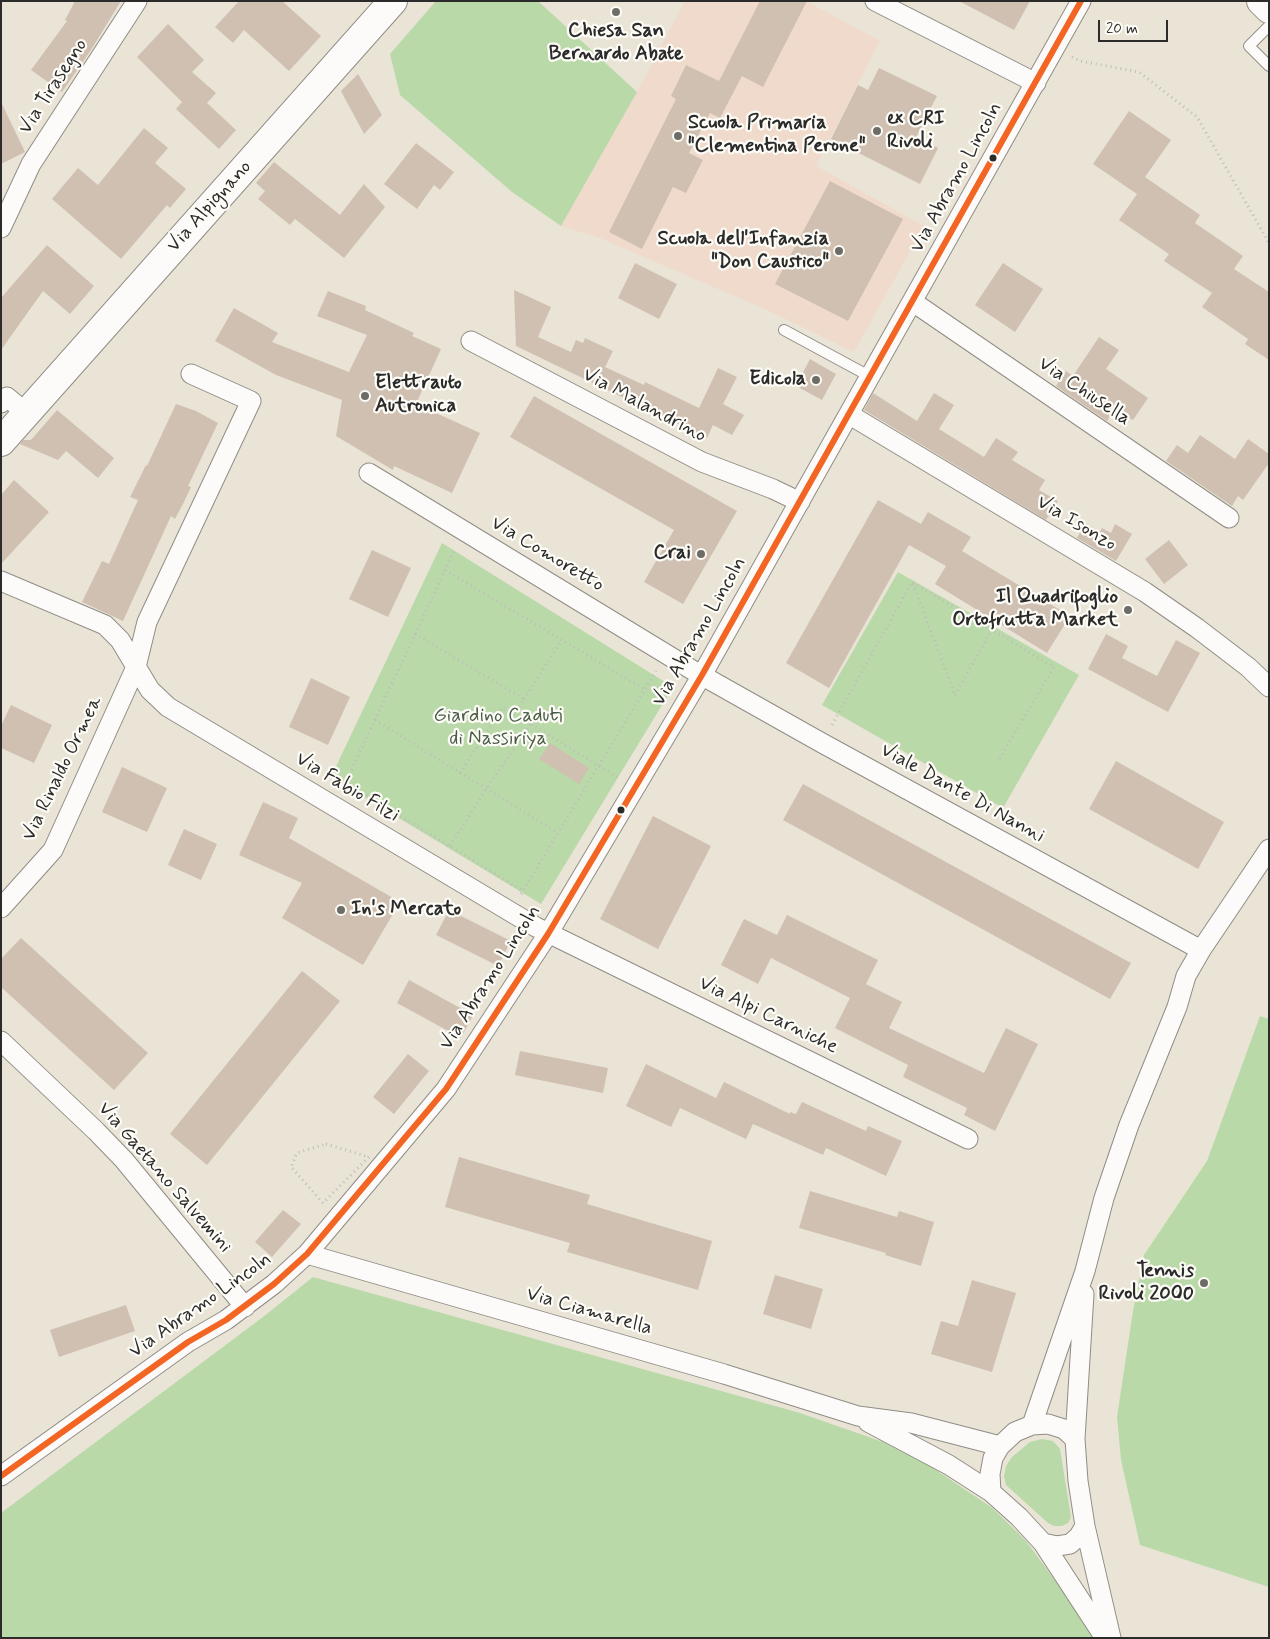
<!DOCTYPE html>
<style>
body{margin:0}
#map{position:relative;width:1270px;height:1639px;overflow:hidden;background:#e9e4d6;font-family:Mynerve,sans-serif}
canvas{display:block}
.frame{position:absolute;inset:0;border:2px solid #2b2b2b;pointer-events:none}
.scale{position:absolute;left:1098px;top:20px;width:70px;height:22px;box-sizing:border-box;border:2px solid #2b2b2b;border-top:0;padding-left:6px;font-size:15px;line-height:18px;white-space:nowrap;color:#2b2b2b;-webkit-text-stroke:4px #fdfcf7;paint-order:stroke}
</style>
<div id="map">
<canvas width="1270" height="1639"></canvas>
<div class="frame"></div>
<div class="scale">20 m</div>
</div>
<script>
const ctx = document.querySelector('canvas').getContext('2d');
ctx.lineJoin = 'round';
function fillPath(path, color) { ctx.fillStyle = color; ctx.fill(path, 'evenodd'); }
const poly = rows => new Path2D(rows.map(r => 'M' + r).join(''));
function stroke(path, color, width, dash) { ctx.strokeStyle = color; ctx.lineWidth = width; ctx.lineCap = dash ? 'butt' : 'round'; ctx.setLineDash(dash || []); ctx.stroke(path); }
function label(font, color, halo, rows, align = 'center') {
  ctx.font = font + ' Mynerve,sans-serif'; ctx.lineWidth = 4.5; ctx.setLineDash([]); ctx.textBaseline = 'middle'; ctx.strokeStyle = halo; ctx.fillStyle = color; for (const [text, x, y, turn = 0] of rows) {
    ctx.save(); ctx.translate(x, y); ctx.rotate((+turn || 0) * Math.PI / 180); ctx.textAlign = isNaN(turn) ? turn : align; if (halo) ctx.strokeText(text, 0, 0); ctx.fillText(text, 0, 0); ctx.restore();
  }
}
const built = poly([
 [685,1,806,1,880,41,816,166,924,226,854,352,769,311,600,238,561,226,637,92]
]);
const green = poly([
 [436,1,538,1,637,92,561,226,512,192,400,95,390,54],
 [442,543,673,687,541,904,331,777],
 [898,572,1079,675,1003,808,822,705],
 [1260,1016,1269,1019,1269,1587,1140,1545,1121,1460,1117,1417,1133,1311,1144,1255,1207,1161],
 [313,1277,800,1413,883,1442,930,1466,991,1507,1009,1524,1026,1541,1074,1606,1094,1638,1,1638,1,1513,263,1317],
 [1042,1439,1053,1441,1060,1449,1071,1517,1068,1523,1062,1526,1054,1526,1048,1523,1006,1485,1004,1476,1006,1466,1012,1457,1030,1442]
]);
const building = poly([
 [75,1,121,1,91,50,62,92,31,70,67,21,65,20],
 [239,1,282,1,321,36,289,71,244,30,233,43,215,27],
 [760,1,807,1,763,87,742,76,720,118,710,113,689,153,703,160,686,193,673,187,642,249,609,232,676,99,671,96,686,65,719,81],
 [959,1,1030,1,1014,30],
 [168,24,204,60,192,72,216,93,207,103,236,130,219,149,176,109,182,102,137,57],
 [879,68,937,96,916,137,938,148,920,184,831,139,858,85,868,90],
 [358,74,382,115,364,134,341,91],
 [1,102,25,152,1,164],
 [1129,111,1171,140,1145,177,1200,215,1195,223,1243,256,1234,269,1269,292,1269,360,1245,344,1248,339,1202,307,1212,293,1164,261,1169,254,1119,220,1137,194,1093,164],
 [144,128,168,148,155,163,186,189,170,208,167,205,121,259,52,199,78,168,98,185],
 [416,143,454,172,440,190,434,185,417,209,384,184],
 [274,162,340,215,364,184,385,207,344,258,295,219,290,225,258,199,265,191,256,183],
 [830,181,903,219,848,321,775,284],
 [47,245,94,286,70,314,43,291,1,350,1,298],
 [635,263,677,284,659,319,618,298],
 [1003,263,1043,289,1015,332,975,305],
 [514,290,551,307,538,337,571,352,576,340,583,343,585,338,613,351,605,367,644,385,645,382,699,408,718,368,737,377,723,404,744,415,732,435,713,425,707,438,516,346],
 [328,291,366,306,365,310,414,333,412,336,441,349,416,404,480,433,452,493,394,466,393,470,336,436,342,400,276,375,215,341,234,308,278,333,272,342,349,372,367,335,317,316],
 [1099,337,1119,350,1106,369,1148,398,1133,420,1114,410,1107,421,1056,386,1066,371,1073,376],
 [810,359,836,374,822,400,796,386],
 [873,393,917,421,934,393,954,405,939,429,984,457,996,438,1018,452,1012,460,1045,480,1039,490,1058,501,1046,520,864,410],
 [534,396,737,511,683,604,644,582,674,530,510,437],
 [176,404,196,411,218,423,188,486,191,487,184,502,175,519,171,516,123,621,82,602,102,561,109,564,138,500,130,497,146,465,147,466],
 [57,410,114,458,98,478,66,451,58,460,20,444,23,440,31,440],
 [1200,435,1235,459,1248,439,1269,454,1269,463,1243,500,1238,496,1232,506,1166,461,1177,445,1188,453],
 [14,480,49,512,1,564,1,495],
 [878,500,921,524,928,512,971,537,962,551,1070,616,1047,653,935,584,946,566,909,545,829,688,786,663],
 [1085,523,1100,532,1102,528,1111,533,1115,524,1132,534,1116,561,1077,538],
 [1169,540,1188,565,1164,584,1145,559],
 [372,550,411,568,388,617,349,599],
 [1106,634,1128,646,1122,658,1157,676,1176,640,1200,653,1168,712,1088,669],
 [311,678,350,697,328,745,289,727],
 [11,705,52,725,34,763,1,748,1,726],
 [550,743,589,768,579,784,539,759],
 [1116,761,1224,822,1198,869,1089,809],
 [122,767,167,788,147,832,102,812],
 [803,784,1131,963,1110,999,783,820],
 [263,802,298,818,289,838,400,902,363,965,282,918,302,883,239,855],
 [653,816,711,846,658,949,600,919],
 [184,829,217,844,201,880,168,865],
 [449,910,511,941,498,966,436,935],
 [787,915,878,960,866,984,902,1002,889,1028,984,1073,1006,1028,1038,1044,995,1131,964,1115,967,1108,903,1077,908,1065,835,1028,850,998,771,958,758,984,721,965,744,919,777,935],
 [21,938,148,1053,114,1090,1,987,1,959],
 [302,971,340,1001,207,1165,170,1134],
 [409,980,473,1015,461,1038,397,1003],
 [520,1051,608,1068,603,1093,515,1075],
 [408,1054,429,1071,394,1114,373,1097],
 [646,1064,716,1098,724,1082,790,1114,790,1112,796,1114,802,1102,866,1131,868,1126,902,1141,886,1176,826,1148,823,1155,753,1124,746,1139,680,1108,671,1127,626,1106],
 [459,1157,590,1195,587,1204,712,1241,698,1290,567,1252,570,1243,445,1207],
 [810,1191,897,1217,899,1211,934,1222,921,1266,885,1255,886,1253,799,1228],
 [283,1210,301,1224,272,1257,255,1242],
 [775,1275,823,1289,811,1329,763,1314],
 [972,1280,1016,1293,992,1372,931,1354,941,1321,958,1326],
 [126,1305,135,1331,59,1357,50,1330]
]);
const path = poly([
 [1072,57,1080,61,1139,72,1197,117,1269,243],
 [445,570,644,689],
 [913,584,955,695],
 [415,634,524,699,514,714,617,777],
 [955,695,992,629],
 [524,699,562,640],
 [375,720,558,833],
 [832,725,912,582,1054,667,998,761],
 [460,773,503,707,514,714],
 [345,782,523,891],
 [343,788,455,549],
 [450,846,486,789,531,724],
 [521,894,656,671],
 [326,1144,369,1157,323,1203,291,1167,297,1153,326,1144]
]);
const lane = poly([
 [1269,26,1249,46,1269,66],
 [784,330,871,377]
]);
const street = poly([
 [875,1,1036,83],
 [1,228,31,164,137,1],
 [913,302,1229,518],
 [471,341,702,462,773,489,800,502],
 [1,403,7,397,26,413],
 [850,415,1145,592,1197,628,1248,667,1269,687],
 [369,473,694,671,822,743,1201,950],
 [1,581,105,625,120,640,150,690,168,707,536,927,968,1139],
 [1,908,53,850,136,667,147,622,251,401,191,374],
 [1,1041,96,1131,124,1160,245,1307],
 [307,1254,724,1374,858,1416,911,1423,1000,1446],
 [868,1422,949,1465,991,1492],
 [1048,1424,1064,1429,1075,1439,1078,1481,1085,1526,1079,1536,1070,1544,1057,1546,1043,1543,1019,1517,991,1492,990,1474,993,1458,1000,1446,1015,1432,1032,1425,1048,1424],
 [1032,1425,1085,1271,1104,1198,1129,1125,1177,1007,1186,976,1201,950,1269,849],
 [1075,1439,1084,1294],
 [1,1476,188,1342,226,1320,274,1284,307,1254,446,1089,548,934,702,675,1081,1],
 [1085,1526,1111,1638],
 [1043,1543,1105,1638]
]);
const secondary = poly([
 [1,442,393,1]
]);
const primary = poly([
 [1261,1,1269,9]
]);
const bus1 = poly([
 [1,1476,188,1342,226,1320,274,1284,307,1254,446,1089,548,934,702,675,1081,1]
]);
const markers = [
 [616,12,5,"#6e6c67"],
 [877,131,5,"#6e6c67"],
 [678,136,5,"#6e6c67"],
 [993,158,4.5,"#2b2b2b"],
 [839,251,5,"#6e6c67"],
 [816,380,5,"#6e6c67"],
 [365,396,5,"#6e6c67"],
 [701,554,5,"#6e6c67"],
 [1128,610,5,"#6e6c67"],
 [621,810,4.5,"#2b2b2b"],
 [341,910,5,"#6e6c67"],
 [1204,1283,5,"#6e6c67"]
];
const poiNames = [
 ["Chiesa San",616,32,"center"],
 ["Bernardo Abate",616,55,"center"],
 ["ex CRI",887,120,"left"],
 ["Rivoli",887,143,"left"],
 ["Scuola Primaria",688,124,"left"],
 ["\"Clementina Perone\"",688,147,"left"],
 ["Scuola dell'Infanzia",829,240],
 ["\"Don Caustico\"",829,263],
 ["Edicola",806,380],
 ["Elettrauto",375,384,"left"],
 ["Autronica",375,407,"left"],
 ["Crai",691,554],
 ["Il Quadrifoglio",1118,598],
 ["Ortofrutta Market",1118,621],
 ["In's Mercato",351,910,"left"],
 ["Tennis",1194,1272],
 ["Rivoli 2000",1194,1295]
];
const streetNames = [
 ["Via Tirasegno",54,87,-57],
 ["Via Abramo Lincoln",957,178,-61],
 ["Via Alpignano",210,207,-48],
 ["Via Chiusella",1084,392,34],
 ["Via Malandrino",644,406,28],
 ["Via Isonzo",1076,524,31],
 ["Via Comoretto",547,555,31],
 ["Via Abramo Lincoln",700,632,-60],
 ["Via Rinaldo Ormea",63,769,-64],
 ["Via Fabio Filzi",347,788,31],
 ["Viale Dante Di Nanni",962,794,29],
 ["Via Abramo Lincoln",491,978,-57],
 ["Via Alpi Carniche",768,1016,26],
 ["Via Gaetano Salvemini",164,1178,49],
 ["Via Abramo Lincoln",201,1306,-35],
 ["Via Ciamarella",589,1312,16]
];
const parkNames = [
 ["Giardino Caduti",498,717],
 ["di Nassiriya",498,740]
];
fillPath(built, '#f0dacc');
fillPath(green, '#bad9a9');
fillPath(building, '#d0c0b2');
stroke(lane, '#908d86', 12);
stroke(street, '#908d86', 21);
stroke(secondary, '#908d86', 30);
stroke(primary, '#908d86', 30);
stroke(path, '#bdbcba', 3, [1, 4]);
stroke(lane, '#fcfbf9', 10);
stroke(street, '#fcfbf9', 19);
stroke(secondary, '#fcfbf9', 28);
stroke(primary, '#fcfbf9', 28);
stroke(bus1, '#f26522', 6);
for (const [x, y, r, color] of markers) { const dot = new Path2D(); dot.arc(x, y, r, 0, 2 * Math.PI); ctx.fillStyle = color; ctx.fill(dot); stroke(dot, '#fdfcf7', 2); }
label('bold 20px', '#2b2b2b', '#fdfcf7', poiNames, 'right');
label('20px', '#2b2b2b', '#fdfcf7', streetNames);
label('20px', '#4a5d46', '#fdfcf7', parkNames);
</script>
